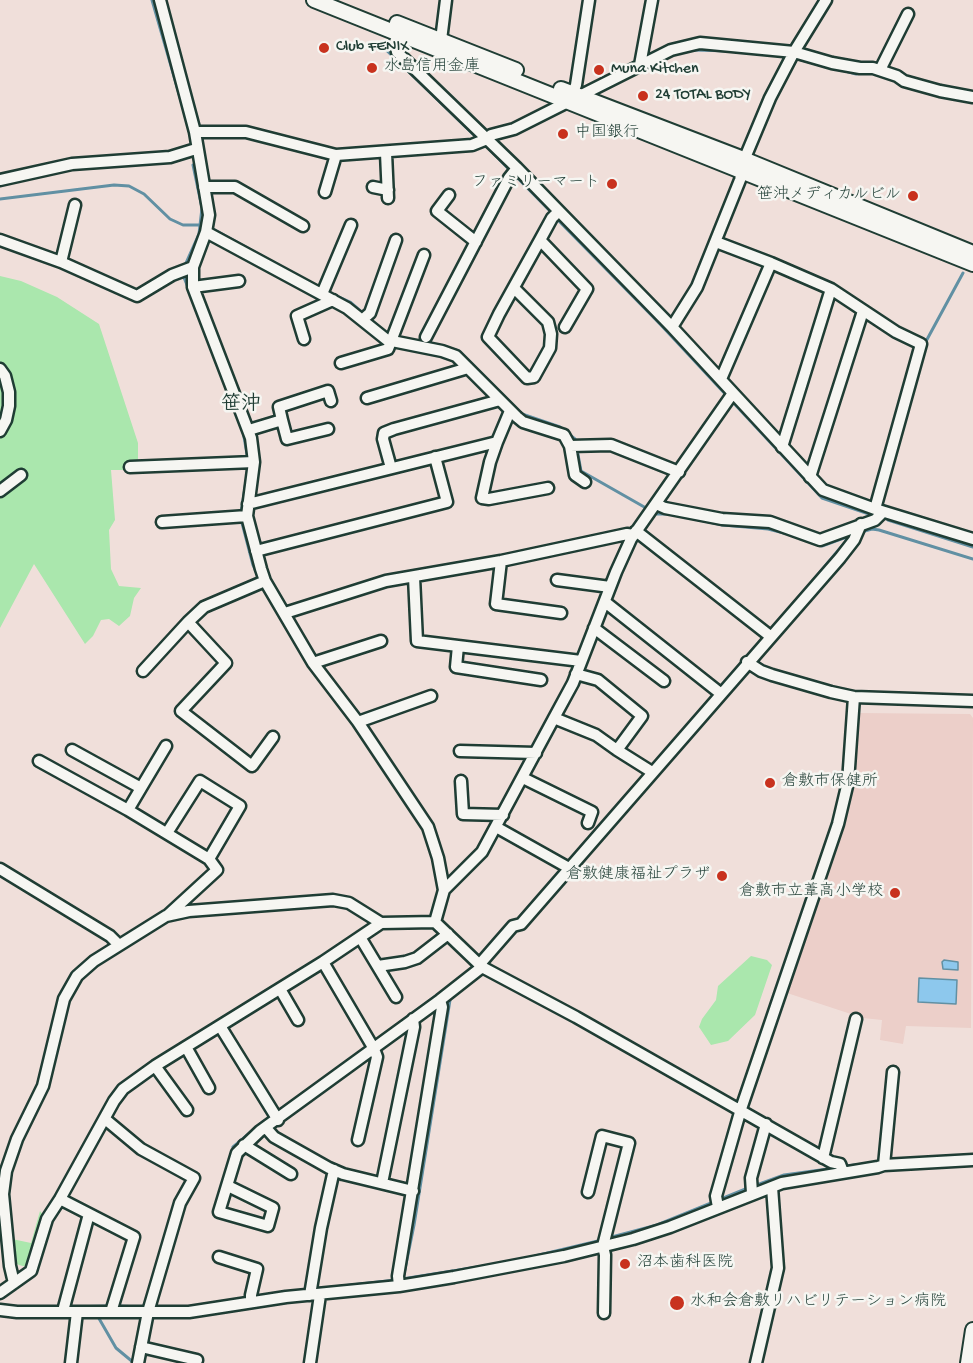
<!DOCTYPE html>
<meta charset="utf-8">
<style>
body{margin:0}
canvas{display:block;background:#f0dfda}
</style>
<canvas width="973" height="1363"></canvas>
<script>
const ctx = document.querySelector('canvas').getContext('2d');
ctx.lineJoin = 'round';
function fillPath(path, color) { ctx.fillStyle = color; ctx.fill(path, 'evenodd'); }
const poly = rows => new Path2D(rows.map(r => 'M' + r).join(''));
function stroke(path, color, width, dash) { ctx.strokeStyle = color; ctx.lineWidth = width; ctx.lineCap = dash ? 'butt' : 'round'; ctx.setLineDash(dash || []); ctx.stroke(path); }
function label(font, color, halo, rows, align = 'center') {
  ctx.font = font + ' "Gochi Hand","Klee One",sans-serif'; ctx.lineWidth = 5; ctx.setLineDash([]); ctx.textBaseline = 'middle'; ctx.strokeStyle = halo; ctx.fillStyle = color; for (const [text, x, y, turn = 0] of rows) {
    ctx.save(); ctx.translate(x, y); ctx.rotate((+turn || 0) * Math.PI / 180); ctx.textAlign = isNaN(turn) ? turn : align; if (halo) ctx.strokeText(text, 0, 0); ctx.fillText(text, 0, 0); ctx.restore();
  }
}
const built = poly([
 [856,713,970,714,973,718,971,1028,906,1026,903,1044,880,1040,882,1020,863,1018,784,992,838,829]
]);
const green = poly([
 [0,276,21,281,57,297,99,324,138,443,138,459,131,470,111,470,115,520,109,530,111,569,119,586,141,588,134,598,130,616,119,626,109,619,101,620,93,636,85,644,34,564,0,628],
 [751,956,767,960,772,965,755,1015,728,1041,711,1045,699,1027,702,1019,716,1000,718,986],
 [40,1211,43,1215,27,1267,19,1265,14,1262,12,1239,31,1243]
]);
const water = poly([
 [944,960,958,962,958,970,943,969,942,962,944,960],
 [919,978,957,980,956,1004,918,1002,919,978]
]);
const stream = poly([
 [152,0,188,125],
 [379,43,477,138],
 [693,50,731,51],
 [794,58,820,65],
 [838,69,856,74,863,72],
 [607,88,621,81],
 [490,150,552,213],
 [0,199,114,185,129,186,144,194,170,219,183,225,201,225,213,229,322,289],
 [556,218,661,325,822,498,869,514],
 [186,263,199,234,202,208,193,165],
 [183,275,189,290],
 [328,292,350,302,386,333,391,335],
 [439,345,459,351,522,414,560,427,575,439,576,442],
 [924,345,963,273],
 [243,431,248,460],
 [577,449,581,471,646,508,657,514,672,514],
 [241,513,247,475],
 [690,518,723,525,768,529,784,533],
 [241,519,253,565,258,576],
 [888,520,973,547],
 [861,532,872,529,879,530,973,559],
 [799,538,822,546,852,535],
 [262,585,270,600],
 [577,852,810,584,846,541,847,537],
 [516,921,537,898],
 [372,1043,459,979],
 [233,1147,264,1121],
 [845,1166,865,1164],
 [754,1186,784,1175,835,1168],
 [608,1238,657,1225,748,1188],
 [535,1256,602,1240],
 [402,1279,484,1266],
 [403,1279,414,1225,450,1000],
 [289,1292,396,1280],
 [116,1306,143,1307],
 [68,1307,110,1306],
 [97,1315,116,1348,134,1363]
]);
const minor = poly([
 [160,0,195,132,209,215,206,232,193,267,193,287,251,438,254,462,247,516,261,569,265,581,313,663,358,722,428,827,438,858,444,890],
 [401,28,395,42,397,52,517,168,672,327,823,490,875,509,973,539],
 [441,40,446,0],
 [640,65,652,0],
 [880,70,908,14],
 [570,100,576,85,589,0],
 [195,132,246,132,336,155,472,145,487,139,491,135,514,129,671,50,700,43,794,52,832,63,860,68,873,68,897,76,904,81,940,91,973,97],
 [386,153,388,198],
 [0,180,72,164,170,157,196,149],
 [204,187,235,187,303,226],
 [373,187,388,190],
 [325,192,336,155],
 [449,195,437,211,476,242],
 [206,232,347,308,387,340,442,351,456,356,517,417,523,422,564,435,570,446,575,475,585,482],
 [0,240,61,262,137,296,172,275,193,267],
 [540,240,587,289,565,327],
 [716,242,771,263,831,289,896,332,921,344,875,509],
 [61,262,75,205],
 [193,287,239,281],
 [514,288,548,322,551,334,550,348,534,377,527,378,488,337,499,314,540,240,552,218,559,211],
 [322,294,351,225],
 [362,320,370,313,396,240],
 [672,327,697,287,740,180,747,153,770,98,794,52,826,0],
 [426,337,509,178,517,168],
 [304,339,297,316,333,300],
 [341,363,388,349,424,255],
 [0,369,5,376,9,392,9,406,6,420,0,431],
 [721,379,771,263],
 [367,398,468,368],
 [282,420,279,407,328,391,331,401],
 [249,430,282,420,287,439,328,429],
 [497,442,490,462,482,498,489,499,548,488],
 [570,446,611,445,679,472],
 [782,447,831,289],
 [130,467,254,462],
 [391,468,383,439,384,433,394,429,500,400],
 [810,477,863,311],
 [0,491,21,475],
 [248,504,497,442,510,411],
 [656,504,665,508,722,519,770,522,820,540,875,520,883,512],
 [162,522,247,516],
 [636,531,770,636],
 [256,551,447,502,435,457],
 [501,561,496,604,561,613],
 [414,577,417,641,581,661],
 [557,580,610,587],
 [605,602,720,693],
 [285,613,386,581,501,561,627,534,634,535],
 [188,622,226,663,181,711,252,766,273,737],
 [594,628,664,681],
 [458,646,456,667,541,680],
 [747,662,761,671,772,675,831,692,854,697,973,701],
 [313,663,381,641],
 [143,671,188,622,204,607,265,581],
 [576,674,598,680,642,716,617,750,652,772],
 [554,718,596,735,617,750],
 [358,722,431,696],
 [72,750,141,788,166,746],
 [460,751,536,753],
 [39,761,128,810,209,859,217,870,168,915],
 [523,778,592,812,588,823],
 [461,781,463,814,503,815],
 [128,810,141,788],
 [496,827,569,868],
 [167,833,200,781,240,806,209,859],
 [0,869,110,936,119,945],
 [435,922,444,890,482,852,554,718,573,683,616,572,631,539,733,393],
 [360,937,396,997],
 [323,962,374,1049,377,1057,358,1140],
 [479,965,513,926,521,924,840,558,854,540,861,524],
 [378,966,405,962,417,958,448,934],
 [280,989,298,1020],
 [220,1026,278,1120],
 [186,1047,209,1088],
 [155,1066,187,1110],
 [105,1119,141,1149,194,1178,180,1203,148,1312,138,1363],
 [266,1128,274,1137,329,1168,343,1174,413,1191],
 [244,1145,291,1174],
 [823,1158,856,1019],
 [884,1165,893,1072],
 [382,1183,414,1027,413,1019],
 [228,1186,273,1208,268,1226,219,1212,237,1153,260,1131,440,1000],
 [588,1192,602,1136,629,1143,603,1246,605,1255,604,1313],
 [752,1193,751,1178,766,1124],
 [60,1199,134,1237,111,1312],
 [718,1207,716,1196,741,1109,838,824,848,782,854,697],
 [219,1257,257,1269,251,1295,251,1302],
 [14,1283,10,1266,3,1194,6,1171,17,1139,43,1086,64,999,77,976,94,961,166,916,189,911,333,900,349,903,381,923],
 [399,1286,398,1276,442,1007,440,1000,482,967],
 [0,1293,31,1271,47,1219,60,1199,114,1101,123,1089,155,1066,323,962,381,923,435,922,482,967,576,1017,831,1162,840,1164,843,1172],
 [310,1295,321,1228,334,1170],
 [0,1310,17,1312,189,1312,286,1297,399,1286,454,1277,564,1256,633,1239,670,1227,782,1183,878,1167,884,1165,973,1160],
 [63,1311,89,1214],
 [141,1347,197,1360],
 [71,1363,77,1312],
 [310,1363,320,1295],
 [756,1363,778,1268,772,1187]
]);
const tertiary = poly([
 [314,0,973,264],
 [397,23,516,70],
 [561,89,746,160,973,253],
 [968,1363,973,1330]
]);
const markers = [
 [324,48,6,"#c8321e"],
 [372,68,6,"#c8321e"],
 [599,70,6,"#c8321e"],
 [643,96,6,"#c8321e"],
 [563,134,6,"#c8321e"],
 [612,184,6,"#c8321e"],
 [913,196,6,"#c8321e"],
 [770,783,6,"#c8321e"],
 [722,876,6,"#c8321e"],
 [895,893,6,"#c8321e"],
 [625,1264,6,"#c8321e"],
 [677,1303,8,"#c8321e"]
];
const poiNames = [
 ["Club FENIX",336,48],
 ["水島信用金庫",384,68],
 ["Muna Kitchen",611,70],
 ["24 TOTAL BODY",655,96],
 ["中国銀行",575,134],
 ["ファミリーマート",600,184,"right"],
 ["笹沖メディカルビル",901,196,"right"],
 ["倉敷市保健所",782,783],
 ["倉敷健康福祉プラザ",710,876,"right"],
 ["倉敷市立葦高小学校",883,893,"right"],
 ["沼本歯科医院",637,1264],
 ["水和会倉敷リハビリテーション病院",690,1303]
];
const quarterNames = [
 ["笹沖",241,406]
];
fillPath(built, '#eccfc9');
fillPath(green, '#aae7ad');
fillPath(water, '#8dc8ed');
stroke(water, '#6190a3', 1.5);
stroke(stream, '#6190a3', 3);
stroke(minor, '#1f3d34', 15);
stroke(tertiary, '#1f3d34', 18);
stroke(minor, '#f6f6f2', 10);
stroke(tertiary, '#f6f6f2', 14);
for (const [x, y, r, color] of markers) { const dot = new Path2D(); dot.arc(x, y, r, 0, 2 * Math.PI); ctx.fillStyle = color; ctx.fill(dot); stroke(dot, '#f6f6f2', 2); }
label('16px', '#1f3d34', '#f6f6f2', poiNames, 'left');
label('bold 20px', '#1f3d34', '#f6f6f2', quarterNames);
</script>
